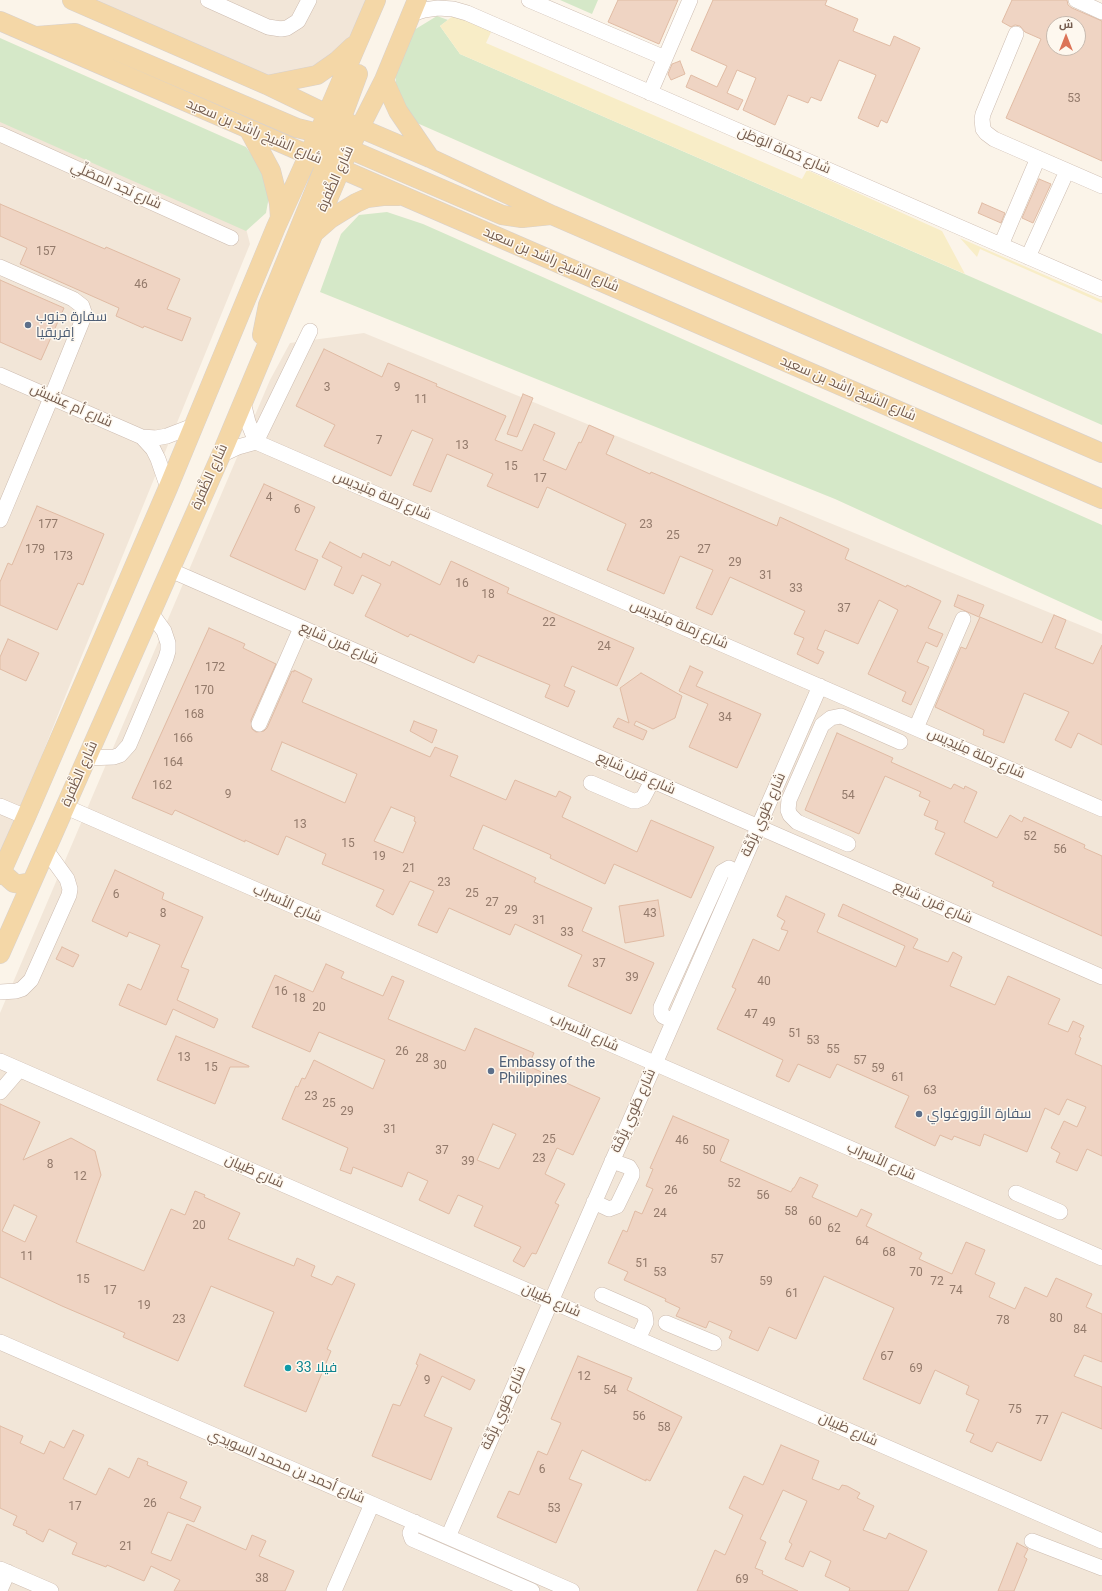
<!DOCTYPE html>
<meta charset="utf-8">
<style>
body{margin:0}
#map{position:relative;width:1102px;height:1591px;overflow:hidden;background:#fbf4e9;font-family:Roboto,Cairo,sans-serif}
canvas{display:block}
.north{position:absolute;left:1046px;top:16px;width:40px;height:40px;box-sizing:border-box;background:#fef8ef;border:1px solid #c7baaf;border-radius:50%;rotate:0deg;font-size:11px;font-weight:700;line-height:16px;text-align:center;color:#745c4e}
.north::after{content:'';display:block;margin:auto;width:14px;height:18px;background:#dc7458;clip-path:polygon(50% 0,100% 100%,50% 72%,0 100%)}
</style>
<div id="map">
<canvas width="1102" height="1591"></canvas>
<div class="north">ش</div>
</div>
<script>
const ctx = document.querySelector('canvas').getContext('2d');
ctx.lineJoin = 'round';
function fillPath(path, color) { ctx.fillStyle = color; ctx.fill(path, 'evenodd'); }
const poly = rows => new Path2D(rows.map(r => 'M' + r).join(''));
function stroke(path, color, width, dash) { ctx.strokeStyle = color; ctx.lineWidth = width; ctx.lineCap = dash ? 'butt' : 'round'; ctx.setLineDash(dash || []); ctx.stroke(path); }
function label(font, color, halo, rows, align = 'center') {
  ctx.font = font + ' Roboto,Cairo,sans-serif'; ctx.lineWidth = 3; ctx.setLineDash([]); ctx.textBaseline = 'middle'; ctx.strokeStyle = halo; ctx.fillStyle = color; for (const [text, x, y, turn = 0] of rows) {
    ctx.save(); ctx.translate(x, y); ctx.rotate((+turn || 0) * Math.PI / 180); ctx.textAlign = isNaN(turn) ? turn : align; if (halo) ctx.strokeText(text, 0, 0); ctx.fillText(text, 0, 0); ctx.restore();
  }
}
const residential = poly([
 [71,0,376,0,357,43,317,75,267,85],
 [0,104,243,217,250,244,67,692,0,861],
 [364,333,1102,634,1102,1591,0,1591,0,1013,270,380,290,343]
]);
const green = poly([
 [560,0,598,0,592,14],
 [437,16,448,20,440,26,460,54,1102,334,1102,425,417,123,397,97,395,72,414,30],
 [0,38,246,147,267,175,270,191,266,213,246,231,0,122],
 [387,212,423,224,1102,525,1102,621,835,499,320,292,341,234,359,215]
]);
const sand = poly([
 [454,15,492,30,486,43,802,179,807,170,942,231,965,274,460,54,440,26],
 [960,238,1102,300,1102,303,980,249,977,257]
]);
const building = poly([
 [618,0,678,0,659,44,608,22,618,0],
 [713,0,827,0,825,5,858,19,853,31,890,46,894,36,920,48,887,123,881,120,878,127,858,118,876,75,839,60,821,101,811,97,808,103,788,95,775,125,743,110,756,78,737,70,727,93,743,100,738,110,686,87,691,75,717,87,727,66,691,50,713,0],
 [1012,0,1067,0,1068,5,1072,8,1102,21,1102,161,1006,118,1041,39,1025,32,1020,26,1015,25,1011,27,1002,22,1012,0],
 [1054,24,1078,24,1078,48,1054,48,1054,24],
 [680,61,685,74,671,80,668,74,672,64,680,61],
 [1039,179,1051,184,1033,223,1022,218,1039,179],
 [982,203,1005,213,1001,223,978,213,982,203],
 [0,204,105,249,106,247,180,279,167,309,191,318,182,341,144,326,143,328,116,316,119,308,20,264,27,248,0,236,0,204],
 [0,280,64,308,41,360,0,342,0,280],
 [324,349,382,377,388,363,437,384,436,386,506,416,495,440,522,451,534,424,555,433,543,460,566,470,579,442,581,443,589,425,614,436,606,454,650,474,651,472,777,526,780,517,849,549,845,559,906,587,907,585,941,601,928,628,943,634,937,647,926,642,917,662,929,667,911,705,902,701,906,692,868,674,898,610,879,600,858,644,825,630,817,649,824,652,818,664,797,654,804,638,794,634,805,611,730,577,712,615,696,608,713,570,680,556,664,594,607,570,626,524,547,487,538,508,487,486,493,474,447,454,431,492,413,485,433,439,412,430,391,476,324,446,335,425,296,406,324,349],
 [523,394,533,398,517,437,507,434,523,394],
 [264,484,315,507,295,550,318,560,305,590,230,556,264,484],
 [37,506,104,534,83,585,78,583,57,630,0,605,0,582,8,563,12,565,37,506],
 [330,542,361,558,363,553,390,566,392,561,440,585,451,561,509,588,507,593,634,648,617,686,572,666,564,686,575,691,568,707,545,697,550,685,478,655,474,663,410,634,408,637,365,616,381,584,362,575,353,594,334,585,342,567,322,557,330,542],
 [958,595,984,605,979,617,954,606,958,595],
 [1054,615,1066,620,1055,648,1093,664,1102,645,1102,745,1078,733,1071,748,1055,740,1069,712,1024,693,1004,743,983,735,984,730,935,707,961,647,966,649,980,617,1042,643,1054,615],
 [209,628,245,644,243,648,276,664,251,720,252,729,256,732,264,731,267,728,292,671,294,672,294,670,312,679,302,702,430,757,435,747,458,756,450,776,506,800,515,780,556,797,559,791,571,797,562,817,637,852,651,820,714,847,691,898,614,864,605,884,550,858,551,855,483,825,473,849,536,878,534,882,592,908,582,931,654,963,631,1014,568,986,582,955,515,924,510,935,449,908,437,933,418,925,434,891,410,881,393,915,376,906,384,890,322,864,326,854,286,836,278,855,245,840,245,842,175,810,172,815,132,798,209,628],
 [282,742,357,774,345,803,271,770,282,742],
 [391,807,415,817,414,821,416,822,403,853,374,841,391,807],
 [8,639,39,653,26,681,0,669,0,657,8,639],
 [690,666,703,672,696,686,761,714,737,768,689,747,708,704,679,691,690,666],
 [641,673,682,696,675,718,653,729,636,721,634,725,647,731,643,740,613,727,618,718,629,723,620,688,641,673],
 [414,721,437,730,432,743,410,731,414,721],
 [837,733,893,758,891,762,951,789,954,784,964,789,965,786,977,792,964,822,997,838,1010,815,1022,822,1024,817,1085,845,1084,848,1102,856,1102,936,992,886,994,882,935,854,945,833,935,829,938,821,924,815,930,801,919,796,921,792,885,776,859,834,805,810,837,733],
 [115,870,164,893,162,899,203,917,181,967,189,970,177,1000,218,1019,214,1028,173,1009,166,1025,119,1005,128,984,141,990,160,945,129,932,127,937,92,921,115,870],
 [786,896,825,914,817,932,896,967,905,946,838,916,843,904,918,939,913,948,948,962,953,952,962,957,950,986,995,1005,1008,976,1060,999,1048,1024,1068,1032,1073,1021,1084,1026,1079,1037,1081,1038,1075,1054,1102,1066,1102,1156,1087,1149,1077,1171,1056,1162,1060,1153,1051,1148,1064,1121,1077,1127,1086,1107,1067,1099,1059,1115,1045,1108,1027,1152,984,1134,980,1146,954,1136,952,1140,940,1135,935,1146,895,1127,909,1096,837,1064,830,1078,798,1064,789,1082,776,1076,783,1060,717,1029,736,989,732,987,753,939,779,951,788,931,781,929,785,921,777,916,786,896],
 [658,900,664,936,625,943,619,906,658,900],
 [62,947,79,955,73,967,56,959,62,947],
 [326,964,344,972,341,978,383,996,392,976,404,981,388,1019,465,1051,475,1028,534,1053,528,1066,600,1098,573,1155,557,1148,545,1174,565,1184,555,1203,559,1205,536,1254,532,1253,524,1267,513,1261,521,1247,474,1226,483,1206,458,1195,449,1214,419,1200,428,1181,408,1172,402,1187,353,1167,351,1174,340,1170,348,1148,282,1119,296,1086,298,1087,302,1078,305,1079,314,1060,373,1089,385,1060,319,1032,310,1052,252,1027,275,975,313,992,326,964],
 [493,1124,516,1134,499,1169,477,1160,493,1124],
 [176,1036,249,1066,249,1067,230,1067,215,1104,157,1080,176,1036],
 [0,1104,40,1122,23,1160,71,1138,95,1151,101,1175,76,1242,144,1271,171,1209,185,1215,195,1191,205,1195,204,1197,240,1213,228,1239,294,1266,297,1258,315,1266,311,1276,332,1285,337,1276,355,1284,327,1349,331,1351,306,1412,244,1386,274,1312,211,1286,178,1361,123,1337,125,1333,62,1306,0,1277,0,1104],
 [14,1205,37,1216,25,1242,2,1231,14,1205],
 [673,1116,729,1140,720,1161,791,1192,793,1188,794,1188,800,1177,818,1185,812,1197,857,1217,861,1209,872,1214,866,1226,922,1253,919,1259,952,1274,966,1242,985,1250,975,1274,995,1283,989,1297,1015,1309,1025,1287,1047,1297,1056,1278,1092,1294,1086,1307,1102,1314,1102,1362,1084,1355,1074,1376,1102,1387,1102,1429,1062,1412,1041,1461,997,1442,992,1452,970,1442,974,1434,966,1431,979,1400,966,1394,969,1386,935,1370,920,1404,863,1379,894,1308,824,1276,796,1339,769,1327,758,1351,729,1338,732,1331,709,1321,706,1328,676,1316,680,1308,665,1301,666,1299,624,1280,628,1272,608,1263,623,1230,627,1232,635,1211,642,1214,653,1189,646,1186,653,1169,650,1168,673,1116],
 [420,1354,475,1380,470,1390,442,1376,424,1416,452,1428,431,1480,372,1456,393,1404,400,1406,418,1365,416,1364,420,1354],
 [578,1356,632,1378,627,1390,682,1417,650,1481,646,1479,646,1481,582,1450,569,1479,582,1484,556,1543,497,1517,509,1491,519,1495,538,1451,547,1455,561,1423,551,1419,578,1356],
 [0,1426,23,1436,20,1443,44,1454,50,1441,64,1448,73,1430,84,1435,63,1479,96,1495,109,1468,129,1478,138,1458,148,1462,147,1465,187,1482,180,1498,201,1507,194,1522,168,1512,151,1553,171,1561,187,1524,246,1550,252,1535,266,1541,259,1556,294,1571,285,1591,174,1591,180,1580,151,1566,144,1581,107,1565,106,1567,72,1554,77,1543,49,1529,43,1542,26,1533,27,1531,13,1525,17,1516,0,1508,0,1426],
 [781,1445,819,1461,812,1479,839,1490,842,1485,847,1486,860,1493,857,1498,874,1506,863,1530,886,1539,889,1533,927,1551,908,1591,849,1591,850,1588,825,1576,831,1561,810,1551,803,1567,785,1559,792,1544,789,1542,807,1501,783,1490,760,1539,766,1542,755,1568,763,1571,762,1574,798,1591,697,1591,715,1550,725,1555,743,1515,729,1508,744,1476,763,1485,781,1445],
 [1017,1543,1028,1549,1024,1557,1027,1559,1014,1591,998,1591,1017,1543]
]);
const minor = poly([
 [208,0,268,27,281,29,287,28,298,21,309,0],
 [529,0,665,58],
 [1076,0,1102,12],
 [411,14,424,10,438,8,453,9,467,13,1102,289],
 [1016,34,983,114,982,119,983,129,986,133,994,139,1102,186],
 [650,93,690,0],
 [0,134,231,238],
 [1001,245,1038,158],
 [1028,257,1067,171],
 [0,267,73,299,82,306,84,312,83,319,51,398,0,520],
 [0,375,142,437,156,438,167,436,193,426],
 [243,402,248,422,256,442],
 [142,437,153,449,158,459,168,488],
 [256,442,310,331],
 [221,455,238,447,256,442,1102,809],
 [170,570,1102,977],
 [259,724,301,628],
 [916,728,963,619],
 [87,758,114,757,120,755,129,745,166,658,168,651,168,643,164,631,151,613],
 [591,783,633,801,636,801,643,798,652,781],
 [0,806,26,817],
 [66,807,1102,1258],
 [848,844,797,822,790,815,788,810,789,800,822,725,831,718,841,716,900,742],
 [0,992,16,991,22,989,31,980,69,895,70,889,67,879,46,850],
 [673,1021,663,1016,661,1012,661,1007,722,872,729,868,738,873],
 [0,1061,1102,1541],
 [0,1092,19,1070],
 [1016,1193,1060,1212],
 [594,1202,609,1209,617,1206,632,1175,632,1172,629,1167,612,1161],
 [602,1295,643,1313,645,1315,646,1322,638,1339],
 [666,1323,714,1343],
 [0,1342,572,1591],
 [415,1522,410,1533,412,1539,532,1591],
 [448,1537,820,686],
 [1032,1541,1102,1568],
 [0,1569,51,1591],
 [0,1590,8,1572],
 [334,1591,372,1504]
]);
const major = poly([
 [72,0,267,85,327,114,430,158,552,215,1102,453],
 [0,21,1102,499],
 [37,36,75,33,297,128,318,133,329,133,350,131,360,128],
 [384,80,398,111,430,158],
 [267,85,317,75,337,61,353,46],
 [249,130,271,171,279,203,280,218],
 [338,131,341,120,358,74],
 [308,155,328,149,349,149,502,215,522,218,551,215],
 [314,233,330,219,356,203,367,198,383,196,399,196],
 [262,335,268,305,326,163,328,152],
 [2,870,5,875,14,883,20,884,32,882],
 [0,875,26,817,168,488,276,227,327,114,376,0],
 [0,954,221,455,349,149,384,80,417,0]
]);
const markers = [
 [28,325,4,"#5c6f8a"],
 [491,1071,4,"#5c6f8a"],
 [919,1114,4,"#5c6f8a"],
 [288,1368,4,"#0f9aa8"]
];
const numberNames = [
 ["53",1074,99],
 ["157",46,252],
 ["46",141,285],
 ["3",327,388],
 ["9",397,388],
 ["11",421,400],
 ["7",379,441],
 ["13",462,446],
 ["15",511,467],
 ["17",540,479],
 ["4",269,498],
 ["6",297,510],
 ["177",48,525],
 ["23",646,525],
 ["25",673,536],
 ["179",35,550],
 ["27",704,550],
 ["173",63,557],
 ["29",735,563],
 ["31",766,576],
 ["16",462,584],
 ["33",796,589],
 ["18",488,595],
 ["37",844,609],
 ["22",549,623],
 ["24",604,647],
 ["172",215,668],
 ["170",204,691],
 ["168",194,715],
 ["34",725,718],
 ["166",183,739],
 ["164",173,763],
 ["162",162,786],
 ["9",228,795],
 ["54",848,796],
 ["13",300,825],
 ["52",1030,837],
 ["15",348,844],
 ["56",1060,850],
 ["19",379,857],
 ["21",409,869],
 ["23",444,883],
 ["25",472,894],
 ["6",116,895],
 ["27",492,903],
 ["29",511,911],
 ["8",163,914],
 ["43",650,914],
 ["31",539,921],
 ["33",567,933],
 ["37",599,964],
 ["39",632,978],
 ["40",764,982],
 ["16",281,992],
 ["18",299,999],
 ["20",319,1008],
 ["47",751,1015],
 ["49",769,1023],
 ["51",795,1034],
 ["53",813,1041],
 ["55",833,1050],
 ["26",402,1052],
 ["13",184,1058],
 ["28",422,1059],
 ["57",860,1061],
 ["30",440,1066],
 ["15",211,1068],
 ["59",878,1069],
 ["61",898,1078],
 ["63",930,1091],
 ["23",311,1097],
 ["25",329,1104],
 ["29",347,1112],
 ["31",390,1130],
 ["25",549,1140],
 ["46",682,1141],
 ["37",442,1151],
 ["50",709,1151],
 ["23",539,1159],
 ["39",468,1162],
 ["8",50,1165],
 ["12",80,1177],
 ["52",734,1184],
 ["26",671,1191],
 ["56",763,1196],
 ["58",791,1212],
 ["24",660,1214],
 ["60",815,1222],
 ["20",199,1226],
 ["62",834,1229],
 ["64",862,1242],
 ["68",889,1253],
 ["11",27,1257],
 ["57",717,1260],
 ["51",642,1264],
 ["53",660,1273],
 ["70",916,1273],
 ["15",83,1280],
 ["59",766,1282],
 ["72",937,1282],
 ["17",110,1291],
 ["74",956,1291],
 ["61",792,1294],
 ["19",144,1306],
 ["80",1056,1319],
 ["23",179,1320],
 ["78",1003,1321],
 ["84",1080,1330],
 ["67",887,1357],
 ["69",916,1369],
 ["12",584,1377],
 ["9",427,1381],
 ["54",610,1391],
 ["75",1015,1410],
 ["56",639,1417],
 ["77",1042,1421],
 ["58",664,1428],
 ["6",542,1470],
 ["26",150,1504],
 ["17",75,1507],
 ["53",554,1509],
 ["21",126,1547],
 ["38",262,1579],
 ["69",742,1580]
];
const streetNames = [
 ["شارع الشيخ راشد بن سعيد",254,132,23],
 ["شارع حُماة الوَطَن",784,151,23],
 ["شارع الظَّفرة",336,179,-66],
 ["شارع نَجد المصَلِّي",116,186,24],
 ["شارع الشيخ راشد بن سعيد",551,260,23],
 ["شارع الشيخ راشد بن سعيد",848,389,23],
 ["شارع أم عِشيش",71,406,24],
 ["شارع الظَّفرة",210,477,-66],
 ["شارع رَملة مِنَيدِيس",382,496,23],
 ["شارع رَملة مِنَيدِيس",679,625,23],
 ["شارع قرن شايِع",339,644,24],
 ["شارع رَملة مِنَيدِيس",976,754,24],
 ["شارع الظَّفرة",80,774,-66],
 ["شارع قرن شايِع",636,774,24],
 ["شارع طَوِي بِرِّمَّة",764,815,-66],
 ["شارع قرن شايِع",933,903,24],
 ["شارع الأسراب",287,904,24],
 ["شارع الأسراب",584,1033,24],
 ["شارع طَوِي بِرِّمَّة",634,1111,-66],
 ["شارع الأسراب",881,1162,24],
 ["شارع ظبيان",254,1172,24],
 ["شارع ظبيان",551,1301,24],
 ["شارع طَوِي بِرِّمَّة",504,1408,-66],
 ["شارع ظبيان",848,1430,24],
 ["شارع أحمد بن محمد السويدي",286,1467,23]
];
const serviceNames = [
 ["سفارة جنوب",36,317],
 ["إفريقيا",36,333],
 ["Embassy of the",499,1063],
 ["Philippines",499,1079],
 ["سفارة الأوروغواي",927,1114]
];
const cultureNames = [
 ["فيلا 33",296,1368]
];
fillPath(residential, '#f2e6d8');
fillPath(green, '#d5e8c8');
fillPath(sand, '#f8edc7');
fillPath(building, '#efd4c3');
stroke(building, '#e0bba4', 1);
stroke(minor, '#cdbcb0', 16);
stroke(major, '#d8d1cd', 20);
stroke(minor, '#fff', 15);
stroke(major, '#f4d7a7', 19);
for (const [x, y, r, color] of markers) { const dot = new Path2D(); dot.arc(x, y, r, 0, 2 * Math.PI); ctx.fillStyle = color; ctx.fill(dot); stroke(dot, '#fef8ef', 1.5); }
label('12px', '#937a6b', null, numberNames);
label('14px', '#745c4e', '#fef8ef', streetNames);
label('14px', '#4e5e75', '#fef8ef', serviceNames, 'left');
label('14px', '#0d838f', '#fef8ef', cultureNames, 'left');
</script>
